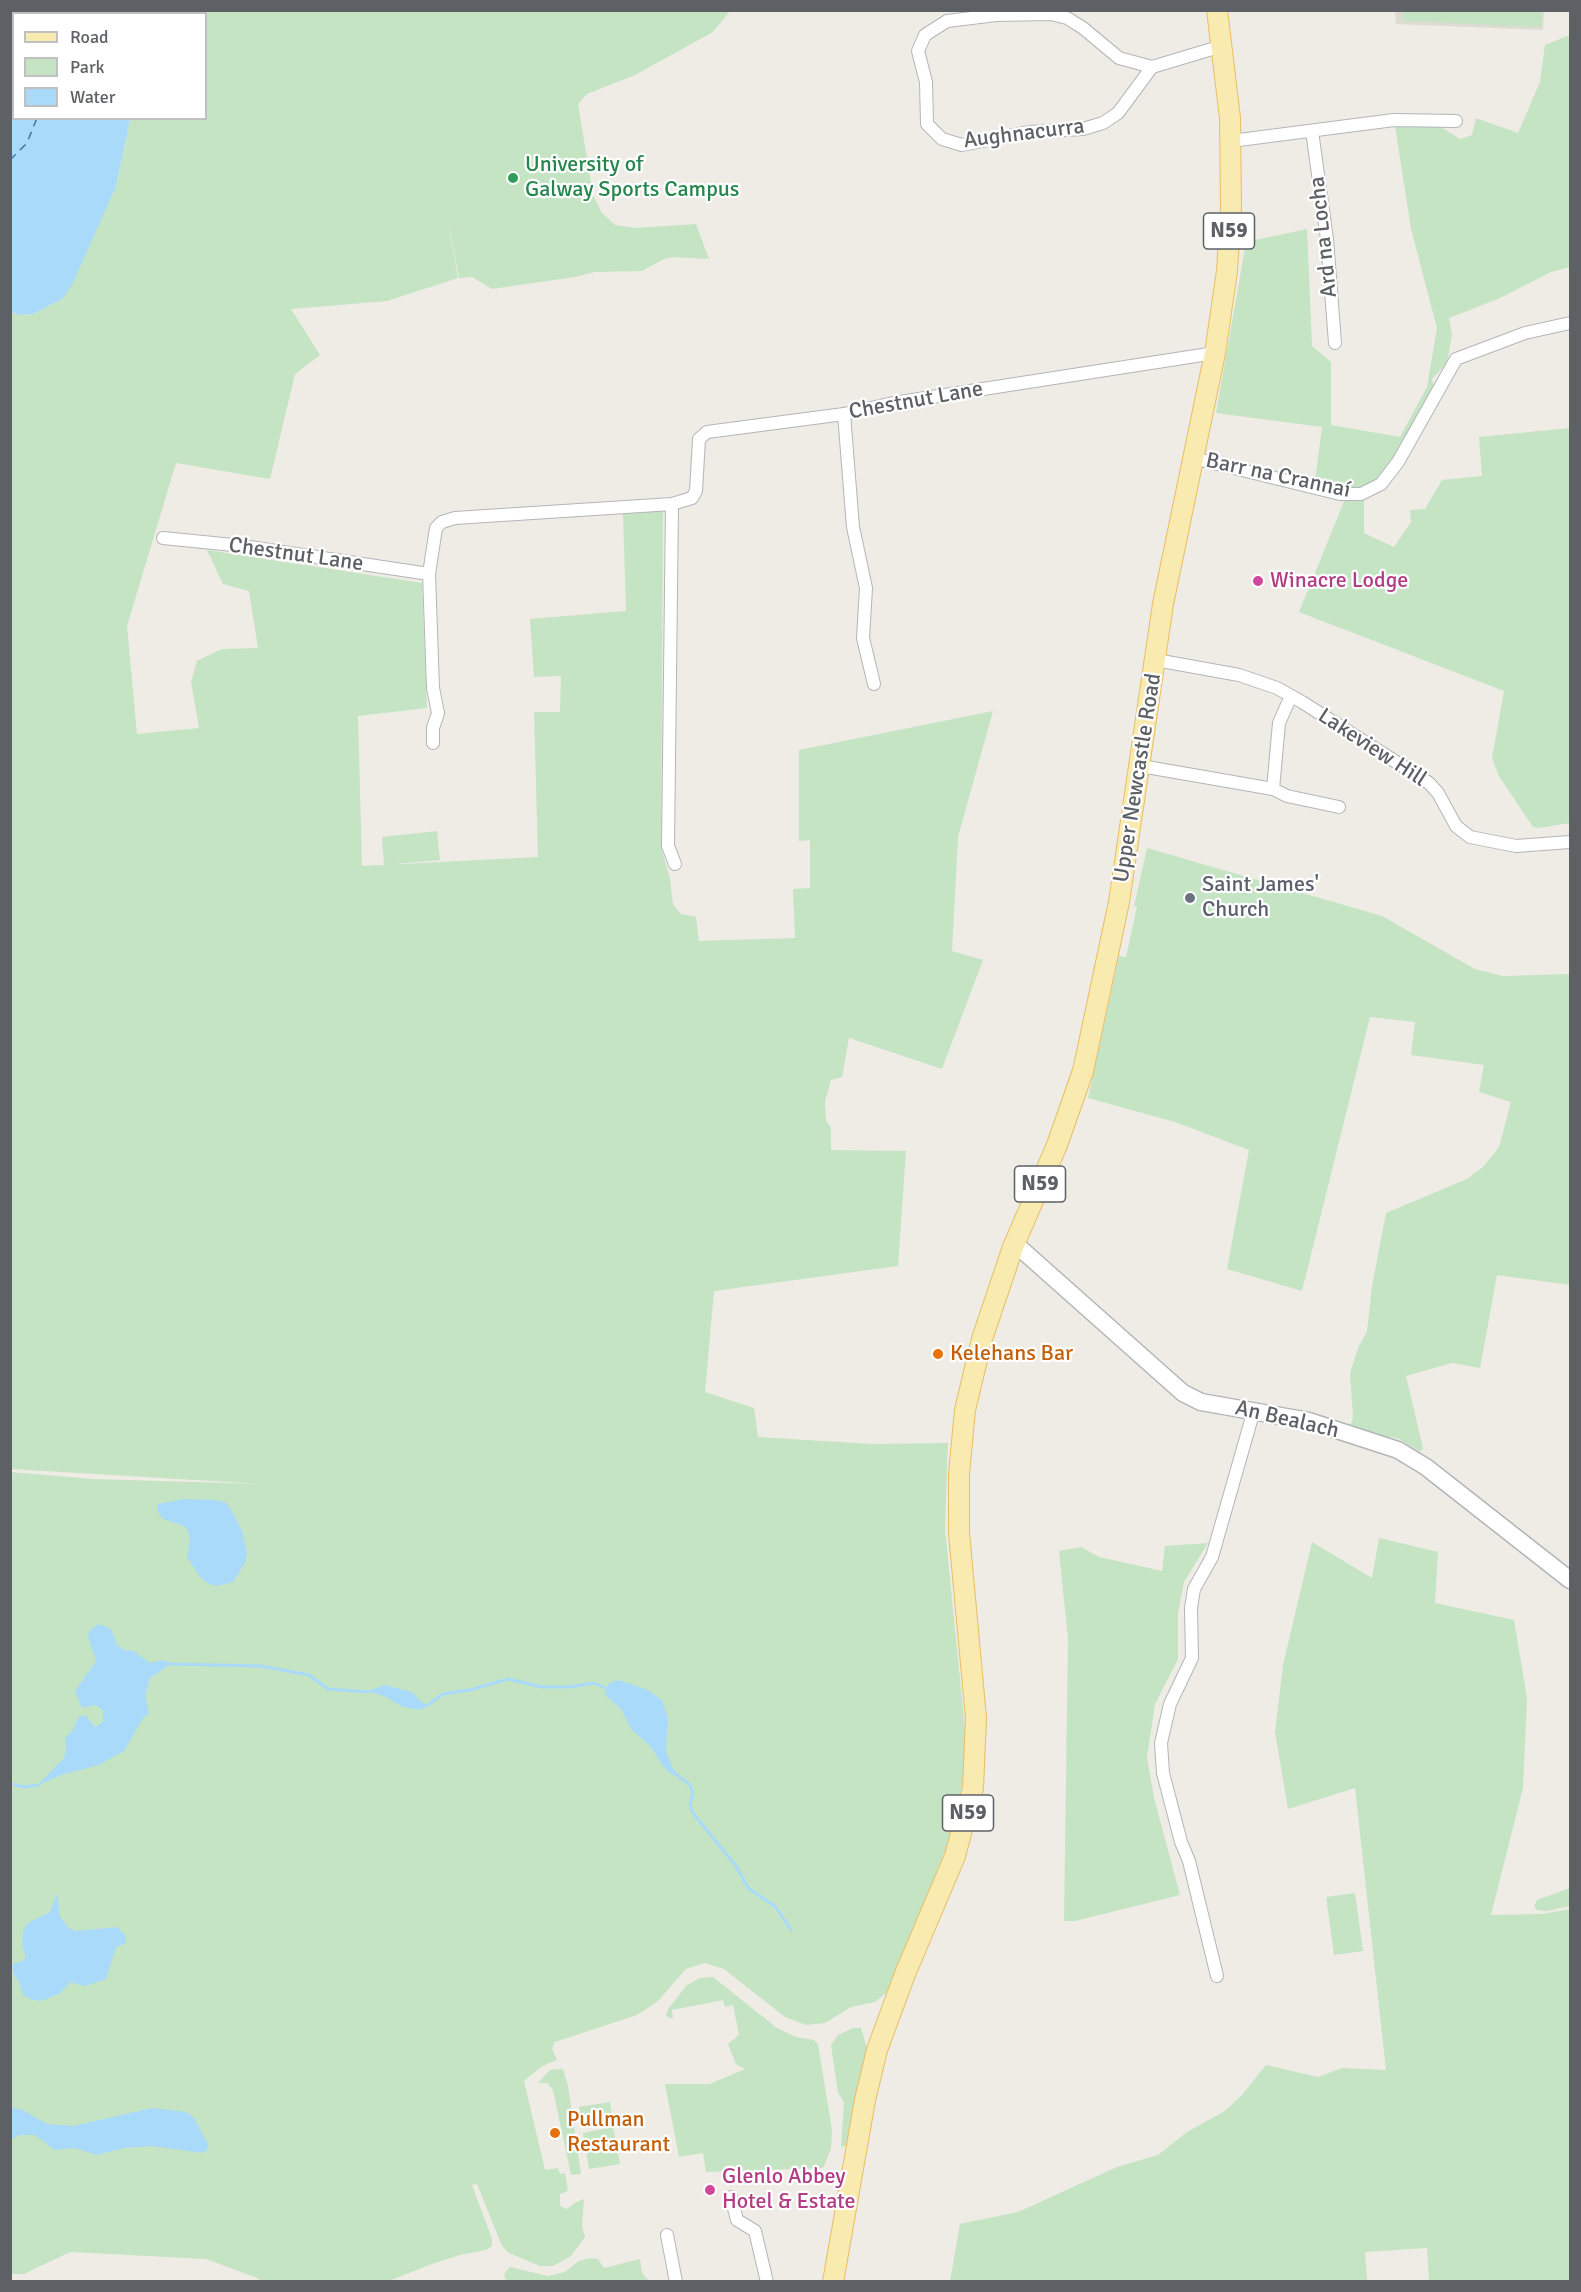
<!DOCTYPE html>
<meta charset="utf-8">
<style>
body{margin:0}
#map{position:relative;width:1581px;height:2292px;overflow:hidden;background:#eeece5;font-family:Signika,sans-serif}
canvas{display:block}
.frame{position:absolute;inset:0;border:12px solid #5d6165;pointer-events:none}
.legend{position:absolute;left:12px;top:12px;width:195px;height:108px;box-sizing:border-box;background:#fff;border:2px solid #bec0c1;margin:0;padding:8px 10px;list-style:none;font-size:18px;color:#5d6165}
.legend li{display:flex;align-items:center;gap:12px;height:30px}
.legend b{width:30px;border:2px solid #bec0c1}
</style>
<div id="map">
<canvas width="1581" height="2292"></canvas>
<div class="frame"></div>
<ul class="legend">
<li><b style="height:8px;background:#f9eaaf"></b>Road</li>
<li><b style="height:16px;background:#c5e4c4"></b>Park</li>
<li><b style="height:16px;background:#aadaf9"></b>Water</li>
</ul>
</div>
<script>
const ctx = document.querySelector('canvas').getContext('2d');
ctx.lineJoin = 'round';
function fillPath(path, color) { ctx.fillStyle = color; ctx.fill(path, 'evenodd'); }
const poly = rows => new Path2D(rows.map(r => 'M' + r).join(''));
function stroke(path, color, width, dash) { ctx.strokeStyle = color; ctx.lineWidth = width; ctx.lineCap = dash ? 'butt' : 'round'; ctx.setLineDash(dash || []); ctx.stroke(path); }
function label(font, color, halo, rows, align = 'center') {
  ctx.font = font + ' Signika,sans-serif'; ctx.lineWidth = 4.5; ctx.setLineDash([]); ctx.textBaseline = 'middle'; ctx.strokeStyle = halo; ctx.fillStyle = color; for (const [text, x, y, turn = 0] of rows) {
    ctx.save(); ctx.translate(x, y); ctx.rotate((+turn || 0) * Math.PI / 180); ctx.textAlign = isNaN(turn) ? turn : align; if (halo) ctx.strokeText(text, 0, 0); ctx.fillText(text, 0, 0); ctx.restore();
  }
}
const education = poly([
 [1395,11,1544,11,1543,30,1396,24]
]);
const green = poly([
 [151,11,730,11,713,32,635,75,587,94,578,104,593,195,602,213,615,225,636,228,696,224,709,259,674,257,664,259,642,271,594,272,575,277,492,289,472,277,459,278,447,215,458,278,387,301,291,309,320,355,295,374,270,479,176,463,127,626,137,734,199,728,191,682,197,661,222,649,258,648,249,591,223,584,207,550,422,583,427,708,358,716,362,866,538,857,534,712,560,712,561,676,534,677,530,619,626,611,623,513,663,511,661,847,670,879,673,905,681,914,696,917,699,941,795,938,793,889,810,888,810,840,799,841,799,750,993,711,958,837,952,951,983,960,942,1069,849,1038,842,1077,831,1080,825,1102,826,1120,831,1128,831,1150,906,1151,898,1266,714,1291,705,1392,754,1408,758,1437,872,1444,948,1443,945,1528,966,1739,965,1771,952,1832,927,1899,886,1993,875,2002,851,2007,825,2023,806,2025,785,2017,724,1969,705,1963,686,1969,657,2002,637,2015,555,2042,552,2048,557,2060,542,2066,524,2081,545,2170,558,2168,560,2174,565,2173,568,2191,560,2194,560,2206,567,2209,576,2202,584,2199,582,2225,585,2237,571,2256,553,2266,540,2266,509,2253,502,2246,477,2184,472,2185,492,2239,492,2246,486,2250,460,2255,432,2264,389,2281,261,2281,257,2278,206,2259,70,2252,24,2274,11,2274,10,1472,93,1479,262,1484,11,1469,11,312,20,315,33,314,62,299,116,187,130,119,206,118,206,14,150,13],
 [1403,11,1542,11,1542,27,1402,21],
 [1570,35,1570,267,1551,272,1500,298,1449,318,1452,335,1447,363,1432,379,1434,389,1414,430,1376,482,1359,489,1315,481,1322,427,1216,413,1246,242,1307,229,1312,346,1331,362,1331,425,1400,437,1427,387,1437,328,1411,229,1395,126,1441,127,1460,139,1472,135,1476,118,1518,133,1540,82,1545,45],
 [1570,428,1570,823,1538,828,1533,827,1499,776,1492,758,1504,691,1299,612,1345,499,1364,499,1364,533,1394,547,1411,522,1410,510,1425,509,1442,480,1482,476,1479,437],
 [437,831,440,860,384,865,382,837],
 [1147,848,1382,916,1475,969,1502,976,1570,974,1570,1285,1497,1275,1480,1368,1452,1363,1406,1376,1423,1448,1420,1452,1397,1438,1357,1433,1350,1427,1353,1417,1350,1373,1358,1348,1367,1331,1372,1286,1386,1213,1467,1179,1483,1167,1499,1147,1511,1102,1479,1092,1484,1065,1411,1055,1415,1022,1370,1017,1302,1291,1227,1269,1249,1150,1175,1122,1088,1098,1119,956,1126,957,1137,907,1134,906],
 [1379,1538,1438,1552,1435,1603,1514,1620,1527,1698,1523,1788,1491,1915,1543,1914,1570,1909,1570,2281,1429,2281,1427,2248,1365,2252,1367,2281,950,2281,960,2224,1018,2212,1117,2167,1158,2155,1187,2132,1225,2111,1242,2095,1266,2065,1318,2077,1342,2068,1386,2070,1355,1788,1288,1809,1275,1732,1283,1665,1312,1542,1372,1578],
 [1208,1543,1184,1582,1178,1613,1178,1659,1155,1704,1147,1757,1154,1798,1180,1895,1075,1921,1064,1921,1068,1639,1059,1551,1081,1547,1099,1557,1162,1571,1165,1546],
 [1570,1888,1570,1906,1547,1911,1537,1910,1534,1906,1537,1900],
 [1355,1893,1363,1951,1334,1955,1326,1897],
 [713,1977,777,2028,796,2037,814,2040,818,2044,832,2130,831,2149,823,2168,706,2172,703,2153,679,2157,665,2084,710,2084,745,2069,736,2064,728,2044,739,2035,733,2005,725,2007,723,2000,672,2010,673,2019,666,2016,668,2009,687,1985,700,1978],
 [853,2028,861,2028,867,2048,846,2145,841,2147,844,2102,838,2093,831,2045,838,2035],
 [563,2069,568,2086,581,2174,571,2175,553,2090,547,2083,538,2083,550,2070],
 [610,2102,613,2122,583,2127,579,2107],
 [613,2127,620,2164,589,2169,583,2133],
 [589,2258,598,2259,604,2268,640,2259,642,2273,649,2281,506,2281,504,2274,510,2267,548,2276,565,2272,579,2261]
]);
const water = poly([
 [11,10,151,11,150,14,14,14,14,118,130,119,116,187,71,287,62,299,33,314,20,315,10,312],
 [184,1499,213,1500,225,1502,231,1509,242,1531,247,1553,245,1563,233,1582,217,1586,209,1584,201,1578,187,1557,190,1539,188,1531,184,1526,163,1519,157,1511,158,1504],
 [99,1624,111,1629,117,1645,126,1651,132,1650,150,1663,164,1660,171,1664,150,1678,145,1696,149,1714,143,1718,124,1751,99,1765,61,1775,37,1786,63,1759,66,1752,65,1737,72,1732,79,1716,86,1716,95,1727,103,1722,103,1710,95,1705,82,1708,75,1691,96,1661,88,1637,89,1631],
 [618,1680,646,1689,662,1700,668,1719,666,1751,674,1771,673,1776,662,1765,651,1747,631,1729,621,1709,605,1695,608,1684],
 [385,1685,412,1692,421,1702,430,1705,420,1710,403,1707,384,1696,368,1691],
 [57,1893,60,1917,69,1928,76,1931,117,1927,126,1936,126,1943,116,1947,106,1979,85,1986,71,1982,59,1994,41,2001,33,2000,23,1995,19,1981,14,1976,12,1964,23,1961,26,1957,22,1944,23,1931,28,1923,50,1912],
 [11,2107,23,2110,47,2124,73,2126,152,2108,186,2112,194,2118,209,2146,204,2153,151,2146,124,2148,97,2155,74,2148,55,2150,35,2135,19,2135,11,2140]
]);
const stream = poly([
 [169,1664,261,1666,309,1675,328,1689,369,1692],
 [428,1705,443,1694,470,1690,508,1679,542,1687,569,1687,594,1683,610,1690],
 [672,1771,690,1785,693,1794,690,1804,692,1812,736,1866,748,1888,776,1907,791,1930],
 [14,1784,23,1787,39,1785]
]);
const ferry = poly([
 [75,14,76,10],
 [10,160,27,143,37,118]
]);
const street = poly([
 [1152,67,1119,58,1083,28,1067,18,1051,14,996,15,947,21,925,35,918,51,926,82,927,124,942,139,962,145,1029,132,1083,129,1103,123,1118,113,1152,67,1222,46],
 [1312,131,1327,239,1335,343],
 [1231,141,1394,120,1456,121],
 [844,414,853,527,866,588,863,638,874,684],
 [1193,458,1340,494,1361,494,1381,484,1398,462,1456,359,1525,333,1570,323],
 [672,504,668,846,675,864],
 [163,538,243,546,429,574,436,528,442,522,455,518,672,504,692,498,696,491,699,439,707,432,844,414,893,403,1215,353],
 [429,574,433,688,438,713,433,728,433,743],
 [1156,660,1239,675,1277,688,1302,702,1429,783,1438,793,1456,826,1470,837,1516,846,1570,842],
 [1141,766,1273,789,1287,796,1339,807],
 [1273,789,1279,723,1291,696],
 [1217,1976,1189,1861,1181,1842,1163,1773,1161,1743,1170,1704,1192,1658,1191,1608,1194,1589,1212,1557,1254,1410],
 [731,2197,737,2220,755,2231,767,2282],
 [667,2235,676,2282]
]);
const secondary = poly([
 [1013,1247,1021,1249,1183,1393,1201,1402,1309,1421,1398,1450,1426,1467,1570,1580]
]);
const primary = poly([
 [833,2282,865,2100,877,2050,905,1974,955,1856,973,1788,976,1718,959,1533,959,1474,965,1410,982,1339,1013,1247,1057,1145,1083,1071,1119,902,1163,604,1215,353,1227,271,1231,207,1230,118,1217,10]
]);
const markers = [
 [513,178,6,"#2e9e5b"],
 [1258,581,6,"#d1479c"],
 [1190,898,6,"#6b7280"],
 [938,1354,6,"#e8710a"],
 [555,2133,6,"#e8710a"],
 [710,2190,6,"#d1479c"]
];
const shields = [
 [1229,231,51],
 [1040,1184,51],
 [968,1813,51]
];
const shieldNames = [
 ["N59",1229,231],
 ["N59",1040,1184],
 ["N59",968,1813]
];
const streetNames = [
 ["Aughnacurra",1024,134,-7],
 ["Ard na Locha",1324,237,-96],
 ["Chestnut Lane",916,401,-10],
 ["Barr na Crannaí",1278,476,12],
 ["Chestnut Lane",296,555,8],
 ["Lakeview Hill",1372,748,33],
 ["Upper Newcastle Road",1138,778,-81],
 ["An Bealach",1287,1420,13]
];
const leisureNames = [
 ["University of",525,165],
 ["Galway Sports Campus",525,190]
];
const hotelNames = [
 ["Winacre Lodge",1270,581],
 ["Glenlo Abbey",722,2177],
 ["Hotel & Estate",722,2202]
];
const worshipNames = [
 ["Saint James'",1202,885],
 ["Church",1202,910]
];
const foodNames = [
 ["Kelehans Bar",950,1354],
 ["Pullman",567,2120],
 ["Restaurant",567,2145]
];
fillPath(education, '#dedbd3');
fillPath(green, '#c5e4c4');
fillPath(water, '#aadaf9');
stroke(stream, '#aadaf9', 3);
stroke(ferry, '#4576a2', 1.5, [8, 6]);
stroke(street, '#b2b6b9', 14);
stroke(secondary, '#b2b5b9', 19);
stroke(primary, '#e8bd65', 22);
stroke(street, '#fff', 12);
stroke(secondary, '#fff', 16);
stroke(primary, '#f9eaaf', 20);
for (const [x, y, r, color] of markers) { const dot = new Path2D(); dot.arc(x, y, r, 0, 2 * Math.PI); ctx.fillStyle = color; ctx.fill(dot); stroke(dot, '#fff', 2); }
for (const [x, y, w] of shields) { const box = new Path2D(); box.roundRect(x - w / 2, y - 18, w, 36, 4.5); ctx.fillStyle = '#fff'; ctx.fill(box); stroke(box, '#5d6165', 1.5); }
label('bold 21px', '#5d6165', null, shieldNames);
label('22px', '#5d6165', '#fff', streetNames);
label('22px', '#27864d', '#fff', leisureNames, 'left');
label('22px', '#b23c85', '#fff', hotelNames, 'left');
label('22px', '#5b616d', '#fff', worshipNames, 'left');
label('22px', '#c56008', '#fff', foodNames, 'left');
</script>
